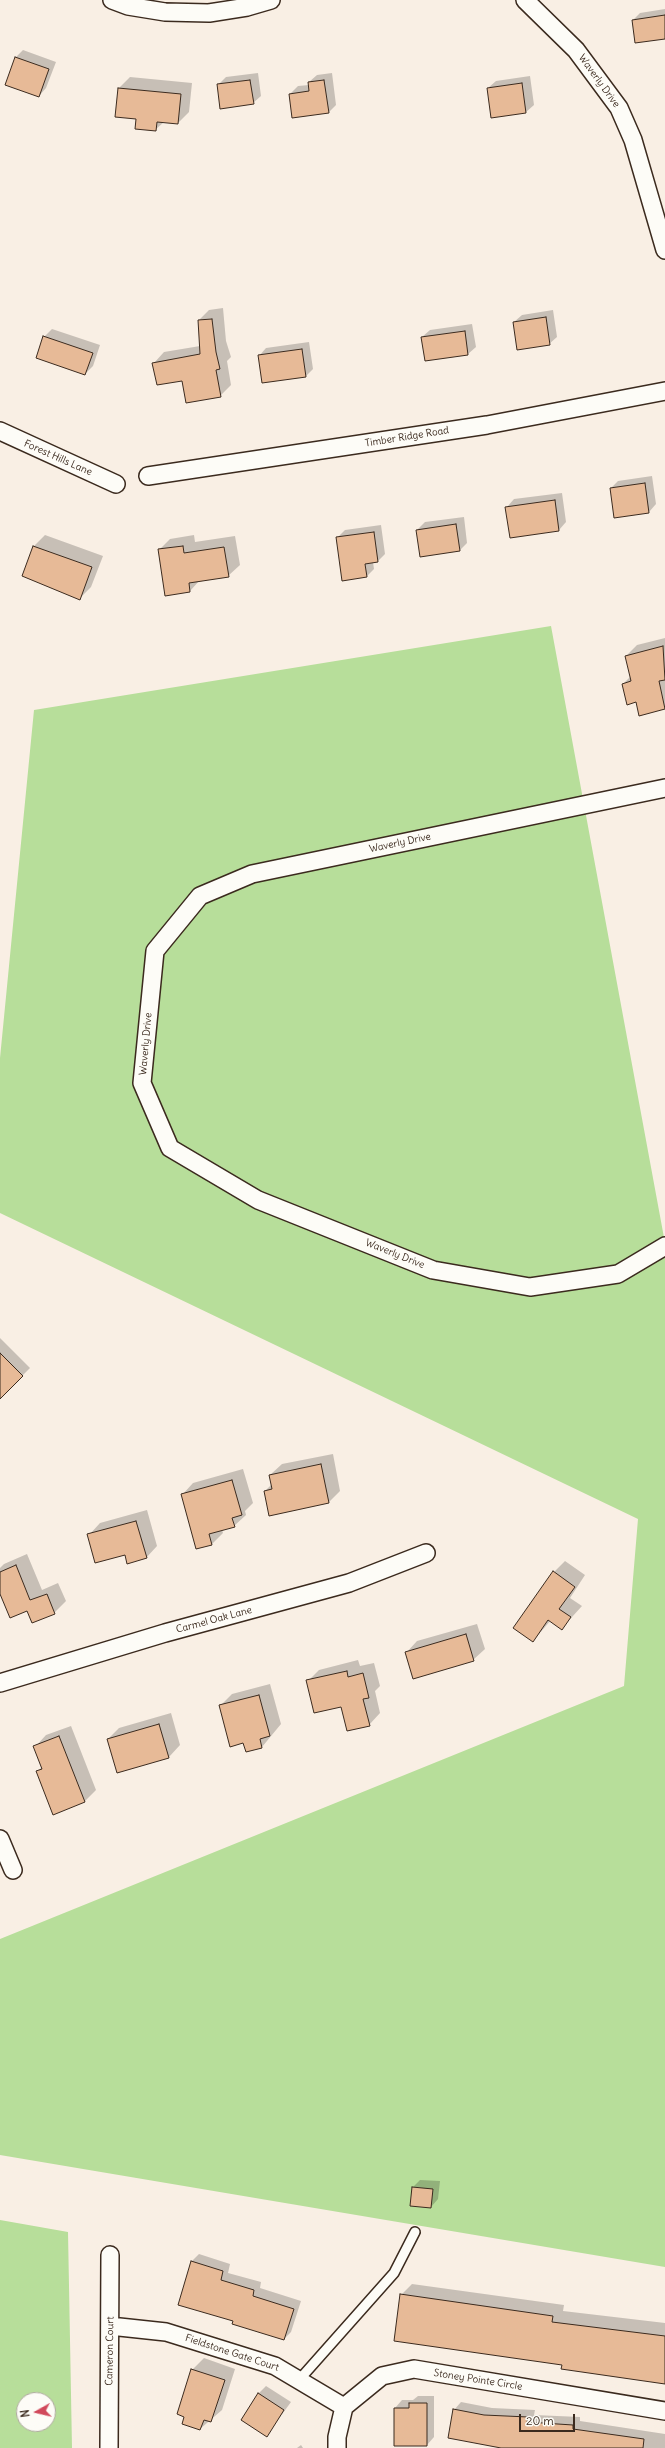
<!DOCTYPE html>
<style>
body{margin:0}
#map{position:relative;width:665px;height:2448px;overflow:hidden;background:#f9efe4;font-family:Delius,sans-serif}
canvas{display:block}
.north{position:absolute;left:16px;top:2392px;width:40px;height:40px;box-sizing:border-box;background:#fdfcf7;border:1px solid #afa8a0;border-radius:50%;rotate:262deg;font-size:11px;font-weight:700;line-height:16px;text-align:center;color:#3b2a1e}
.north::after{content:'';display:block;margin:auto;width:14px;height:18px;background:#d1495b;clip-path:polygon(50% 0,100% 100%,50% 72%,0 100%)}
.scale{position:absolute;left:519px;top:2414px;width:56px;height:18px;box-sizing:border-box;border:2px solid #3b2a1e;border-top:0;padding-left:5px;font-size:12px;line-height:14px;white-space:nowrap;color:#3b2a1e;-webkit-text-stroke:3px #fdfcf7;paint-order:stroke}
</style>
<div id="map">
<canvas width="665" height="2448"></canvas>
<div class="north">N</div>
<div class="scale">20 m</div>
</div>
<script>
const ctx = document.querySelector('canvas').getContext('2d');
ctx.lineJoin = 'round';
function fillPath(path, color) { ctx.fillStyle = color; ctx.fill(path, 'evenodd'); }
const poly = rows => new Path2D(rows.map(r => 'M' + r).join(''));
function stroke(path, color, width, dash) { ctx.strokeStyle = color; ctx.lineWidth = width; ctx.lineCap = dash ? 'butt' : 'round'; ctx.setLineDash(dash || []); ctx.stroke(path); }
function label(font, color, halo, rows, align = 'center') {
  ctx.font = font + ' Delius,sans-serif'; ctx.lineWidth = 4; ctx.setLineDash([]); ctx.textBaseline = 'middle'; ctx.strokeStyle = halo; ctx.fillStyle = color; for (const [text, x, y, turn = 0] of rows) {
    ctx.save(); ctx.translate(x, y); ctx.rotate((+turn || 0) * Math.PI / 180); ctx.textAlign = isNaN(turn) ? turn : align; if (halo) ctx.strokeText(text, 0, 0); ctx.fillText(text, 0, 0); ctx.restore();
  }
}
const green = poly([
 [551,626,665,1243,665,2267,0,2155,0,1939,624,1686,638,1519,0,1213,0,1058,34,710],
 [0,2220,68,2232,72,2448,0,2448],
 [24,2400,48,2400,48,2424,24,2424]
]);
const shadow = poly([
 [665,9,665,38,633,20,640,13],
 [23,50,56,62,46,88,39,96,6,84,16,57],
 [258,73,261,96,253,103,218,85,226,77],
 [332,73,336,105,329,112,290,94,298,86,309,85,309,82,317,75],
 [530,76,534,105,526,112,492,117,488,88,496,81],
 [130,77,192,83,189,112,178,123,164,122,155,130,137,118,119,88],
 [223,308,226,341,231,357,227,361,231,385,220,396,154,363,164,352,200,346,199,320,209,310],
 [553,310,557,337,549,344,514,322,522,315],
 [472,324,476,347,468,354,426,360,422,337,430,330],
 [52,329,100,345,93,366,85,374,44,337],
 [309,342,313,369,306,376,259,356,266,348],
 [652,476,656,504,649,512,611,488,618,481],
 [562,493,566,522,559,530,507,507,514,499],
 [464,517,467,543,460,550,417,530,425,522],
 [381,525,385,554,378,561,373,562,374,569,367,576,337,538,345,530],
 [45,535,103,556,91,587,80,598,23,576,34,546],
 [194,535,195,542,235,536,240,565,228,576,200,580,190,591,159,550,170,539],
 [665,638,665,708,640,714,636,701,623,684,631,676,626,656,637,645],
 [0,1338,30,1368,0,1398],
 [333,1454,340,1491,329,1502,270,1515,265,1491,272,1484,270,1475,282,1464],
 [243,1469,253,1503,245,1511,246,1515,234,1526,222,1530,223,1533,212,1544,197,1548,182,1495,193,1483],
 [147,1510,157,1546,146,1558,125,1553,89,1535,100,1523],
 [27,1554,42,1590,58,1583,66,1601,54,1613,28,1609,0,1592,0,1568,4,1564],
 [565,1561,585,1575,570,1598,582,1606,562,1628,551,1620,533,1641,554,1572],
 [477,1624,485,1649,473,1660,406,1653,417,1641],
 [358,1660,360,1666,374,1663,380,1686,375,1691,380,1713,369,1725,308,1681,319,1670],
 [270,1684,281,1724,262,1747,246,1751,244,1742,220,1706,232,1694],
 [171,1713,180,1745,169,1757,118,1772,108,1739,119,1728],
 [71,1726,96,1790,84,1802,37,1772,42,1767,35,1747,46,1735],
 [420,2180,440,2181,438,2199,431,2207,411,2205,413,2187],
 [199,2254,230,2264,228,2273,261,2282,260,2288,301,2301,291,2332,284,2339,234,2320,191,2262],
 [412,2284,564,2305,563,2311,665,2323,665,2384,563,2364,401,2295],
 [204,2358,235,2369,222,2410,200,2429,185,2416,192,2370],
 [266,2386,291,2402,267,2435,242,2420,259,2393],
 [418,2396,434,2396,434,2437,427,2445,395,2408,402,2400,413,2400],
 [461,2402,492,2408,535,2410,534,2415,580,2417,580,2421,665,2434,665,2448,510,2448,454,2410],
 [301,2445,303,2448,297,2448]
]);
const building = poly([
 [665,15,665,39,635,43,632,20,665,15],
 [15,57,49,69,39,97,5,85,15,57],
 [250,80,254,104,220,109,217,84,250,80],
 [324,80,329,113,292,118,289,94,309,91,308,82,324,80],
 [522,83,526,113,491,118,487,88,522,83],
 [118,88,181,94,178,124,157,122,156,131,135,129,136,119,115,117,118,88],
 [546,317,550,345,517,350,513,322,546,317],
 [212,319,216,352,220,369,216,370,221,397,186,403,182,381,157,385,152,363,200,354,198,320,212,319],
 [465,331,468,355,425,361,421,337,465,331],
 [43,336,93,353,85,375,36,358,43,336],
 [302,349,306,377,262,383,258,355,302,349],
 [645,483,649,513,614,518,610,488,645,483],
 [555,500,559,531,510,538,505,507,555,500],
 [456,524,460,551,420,557,416,530,456,524],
 [374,532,378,562,365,564,367,577,342,581,336,537,374,532],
 [33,546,92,567,80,600,22,576,33,546],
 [183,546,184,553,224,547,229,577,189,583,190,592,165,596,158,549,183,546],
 [663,646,665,680,659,681,665,709,639,716,636,702,627,705,622,684,631,681,625,656,663,646],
 [0,1353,23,1376,0,1399,0,1353],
 [321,1464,329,1503,269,1516,264,1491,272,1489,269,1475,321,1464],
 [232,1480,242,1515,232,1518,235,1527,209,1534,212,1545,196,1549,181,1494,232,1480],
 [136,1521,147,1558,127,1564,125,1555,95,1563,87,1534,136,1521],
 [16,1565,30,1600,47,1594,55,1614,32,1623,27,1611,10,1618,0,1594,0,1572,16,1565],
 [553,1571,575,1587,559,1609,571,1617,562,1630,548,1620,533,1642,513,1628,553,1571],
 [466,1634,474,1661,413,1679,405,1652,466,1634],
 [347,1671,348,1677,363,1673,369,1698,363,1699,370,1726,347,1731,341,1707,314,1713,306,1680,347,1671],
 [259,1695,270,1736,260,1739,262,1748,246,1752,243,1743,230,1747,219,1705,259,1695],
 [159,1724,169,1758,117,1773,107,1739,159,1724],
 [59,1736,85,1802,53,1815,36,1771,42,1769,33,1746,59,1736],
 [412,2187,433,2189,431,2208,410,2206,412,2187],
 [191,2261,223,2271,221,2280,254,2290,253,2296,294,2309,284,2340,232,2324,233,2321,178,2305,191,2261],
 [400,2294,553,2316,552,2322,665,2336,665,2384,561,2369,562,2365,394,2341,400,2294],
 [191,2369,225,2380,211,2422,204,2420,200,2430,182,2424,184,2417,177,2414,191,2369],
 [258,2393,284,2410,267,2437,241,2420,258,2393],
 [409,2403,427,2403,427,2446,394,2446,394,2408,409,2408,409,2403],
 [453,2409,484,2415,528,2417,527,2422,573,2425,573,2429,644,2439,643,2448,501,2448,448,2438,453,2409]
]);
const service = poly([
 [299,2380,394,2273,415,2232]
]);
const minor = poly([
 [112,0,128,6,165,12,209,13,247,7,271,0],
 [525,0,576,50,619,108,633,140,665,250],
 [0,431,116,484],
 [148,476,487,425,665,391],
 [665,788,252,874,200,896,155,951,142,1083,170,1148,258,1200,433,1270,530,1287,618,1274,665,1246],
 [0,1683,165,1633,349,1583,426,1553],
 [0,1839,13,1870],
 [110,2326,166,2332,275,2366,344,2407],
 [109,2448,110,2255],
 [337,2448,337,2437,344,2407,382,2376,414,2369,665,2411]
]);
const streetNames = [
 ["Waverly Drive",599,81,54],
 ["Timber Ridge Road",407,437,-9],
 ["Forest Hills Lane",58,458,24],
 ["Waverly Drive",400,843,-12],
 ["Waverly Drive",146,1044,-85],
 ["Waverly Drive",395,1254,22],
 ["Carmel Oak Lane",214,1620,-15],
 ["Cameron Court",110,2351,-89],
 ["Fieldstone Gate Court",232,2353,18],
 ["Stoney Pointe Circle",478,2380,9]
];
fillPath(green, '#b7de9a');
fillPath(shadow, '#0003');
fillPath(building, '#e7ba97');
stroke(building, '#3b2a1e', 1);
stroke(service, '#3b2a1e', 12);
stroke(minor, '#3b2a1e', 20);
stroke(service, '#fdfcf7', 9);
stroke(minor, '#fdfcf7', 17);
label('10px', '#3b2a1e', '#fdfcf7', streetNames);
</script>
